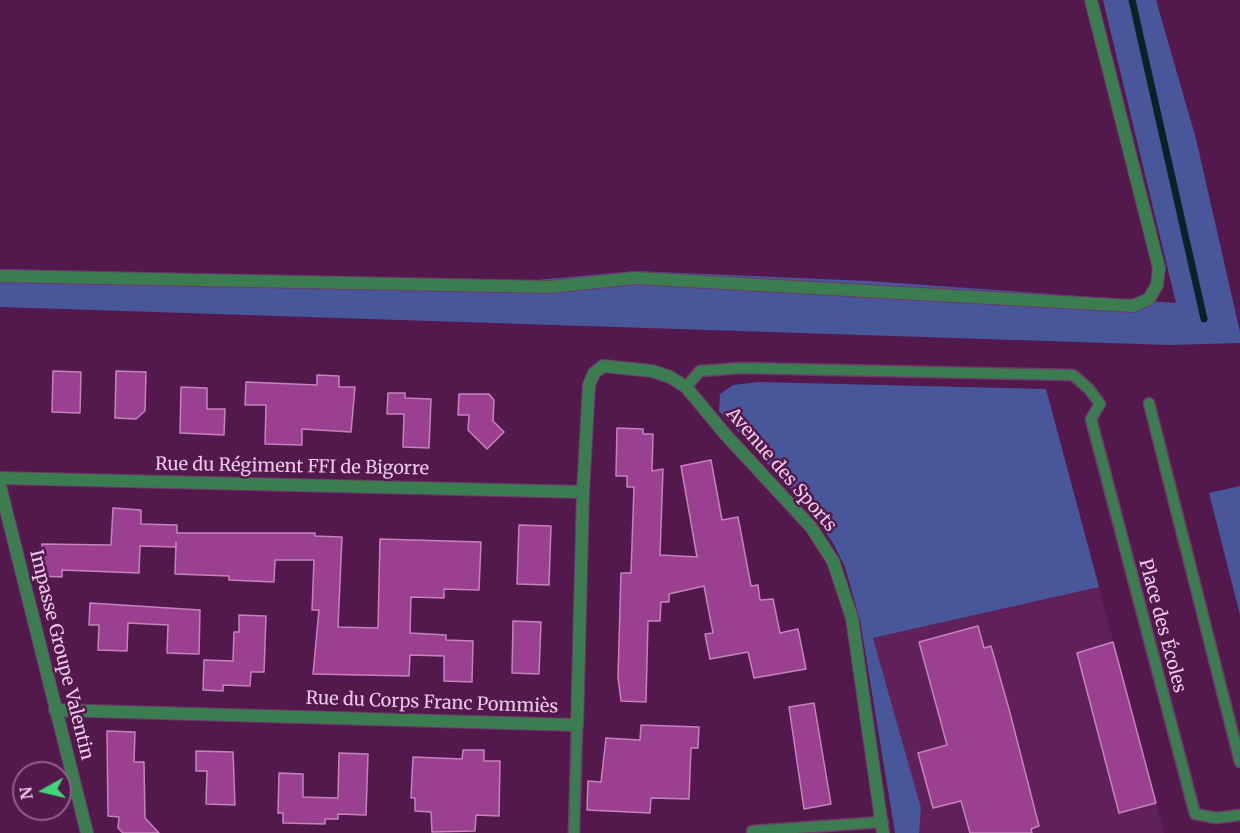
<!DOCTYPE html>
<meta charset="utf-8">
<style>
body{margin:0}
#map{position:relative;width:1240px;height:833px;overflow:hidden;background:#53194d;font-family:Merriweather,serif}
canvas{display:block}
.north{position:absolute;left:12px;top:761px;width:60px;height:60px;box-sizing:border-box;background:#53194d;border:2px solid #905f8a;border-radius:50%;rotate:262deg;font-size:16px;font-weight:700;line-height:24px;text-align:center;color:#ecc9e6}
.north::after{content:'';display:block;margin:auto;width:21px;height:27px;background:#40d77c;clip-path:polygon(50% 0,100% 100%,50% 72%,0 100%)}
</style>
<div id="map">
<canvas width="1240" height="833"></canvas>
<div class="north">N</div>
</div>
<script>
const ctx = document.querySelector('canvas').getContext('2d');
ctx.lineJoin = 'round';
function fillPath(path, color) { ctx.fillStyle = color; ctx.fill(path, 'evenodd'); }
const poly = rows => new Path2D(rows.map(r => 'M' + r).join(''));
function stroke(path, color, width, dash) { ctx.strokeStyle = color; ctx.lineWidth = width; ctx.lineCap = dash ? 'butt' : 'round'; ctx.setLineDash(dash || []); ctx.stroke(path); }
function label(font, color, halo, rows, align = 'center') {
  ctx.font = font + ' Merriweather,serif'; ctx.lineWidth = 5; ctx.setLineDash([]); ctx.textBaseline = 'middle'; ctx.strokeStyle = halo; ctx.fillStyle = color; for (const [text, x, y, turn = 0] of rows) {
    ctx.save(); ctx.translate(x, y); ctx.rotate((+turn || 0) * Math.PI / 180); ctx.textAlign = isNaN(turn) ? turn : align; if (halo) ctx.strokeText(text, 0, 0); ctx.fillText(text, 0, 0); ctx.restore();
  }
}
const built = poly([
 [1099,587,1164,833,919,833,921,808,873,638]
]);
const green = poly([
 [1103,0,1156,0,1196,139,1240,332,1240,343,1170,345,0,307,0,269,525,281,635,271,869,281,1176,303],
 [758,382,1046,389,1099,587,873,638,921,808,919,833,895,833,860,620,845,567,833,543,805,504,719,411,720,394,733,385],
 [1240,486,1240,615,1209,493]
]);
const stream = poly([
 [1132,0,1204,319]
]);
const building = poly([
 [53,371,81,372,80,413,52,412,53,371],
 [116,371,146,372,145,411,136,419,115,418,116,371],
 [317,375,339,376,339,387,355,387,351,432,302,429,302,445,265,444,266,405,245,405,246,382,317,385,317,375],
 [181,387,207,388,207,409,225,409,224,435,180,433,181,387],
 [388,393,405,393,405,398,431,399,429,448,403,447,404,414,387,414,388,393],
 [459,394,489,394,494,400,493,421,504,432,487,449,468,430,469,415,458,415,459,394],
 [617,428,643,429,643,434,653,434,652,471,663,469,660,555,697,557,681,466,711,460,722,520,738,517,751,586,758,585,760,600,773,599,780,633,798,629,806,669,754,678,748,652,710,659,705,634,713,633,704,586,669,594,669,602,661,602,660,621,648,621,646,702,621,701,618,677,621,573,631,573,634,487,627,487,627,476,616,476,617,428],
 [113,508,141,510,141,524,177,525,177,533,315,533,315,536,342,537,338,627,378,628,380,539,481,542,479,590,444,589,444,598,411,597,410,633,446,635,446,640,473,641,472,682,444,681,444,656,410,655,409,676,313,674,319,610,312,610,314,560,275,560,274,582,229,580,229,576,175,574,176,542,176,547,140,546,139,573,62,570,62,577,41,576,42,544,111,545,113,508],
 [519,525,551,526,549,585,517,584,519,525],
 [90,603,200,610,199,654,167,653,168,625,128,623,127,651,98,650,99,625,89,625,90,603],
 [239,615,266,616,264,672,251,672,250,686,223,685,223,691,203,690,204,660,233,661,234,632,239,632,239,615],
 [513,621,541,622,539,674,512,673,513,621],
 [978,626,984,648,991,646,1009,709,1039,826,1031,829,1032,833,970,833,961,801,933,808,918,753,947,745,919,642,978,626],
 [1113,642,1156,803,1119,813,1077,653,1113,642],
 [814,703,831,804,804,809,789,707,814,703],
 [641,725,699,727,698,748,691,748,689,799,651,798,650,813,587,810,588,781,601,782,606,738,640,740,641,725],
 [107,731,135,732,134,762,144,762,145,818,159,833,123,833,118,828,119,817,108,816,107,731],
 [463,750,484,750,484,761,500,761,499,816,476,815,475,831,432,832,431,812,415,811,415,798,411,798,413,757,462,759,463,750],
 [196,751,233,752,235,805,206,804,207,771,196,771,196,751],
 [339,753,368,754,366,815,338,814,338,819,325,819,325,824,283,823,283,813,278,813,279,773,303,774,303,797,338,798,339,753]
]);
const service = poly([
 [686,387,700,371,741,368,1073,375,1089,389,1100,404,1091,419,1195,814,1216,818,1240,815],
 [1149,403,1240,762],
 [752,831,883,822],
 [574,833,577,725]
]);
const minor = poly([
 [0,276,550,287,635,278,1133,306,1149,299,1157,285,1159,268,1091,0],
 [0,478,583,492],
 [0,486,87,833],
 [55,710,577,725,583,492,589,385,594,373,603,366,652,371,670,377,686,387,725,434,811,527,833,561,852,618,883,833]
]);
const streetNames = [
 ["Rue du Régiment FFI de Bigorre",292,467,1],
 ["Avenue des Sports",781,470,49],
 ["Place des Écoles",1162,626,75],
 ["Impasse Groupe Valentin",61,655,76],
 ["Rue du Corps Franc Pommiès",432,703,2]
];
fillPath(built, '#602059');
fillPath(green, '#48569a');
stroke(stream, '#092227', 7);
fillPath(building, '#9b4091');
stroke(building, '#c583ba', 1.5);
stroke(service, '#6f3969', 13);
stroke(minor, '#6f3969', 14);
stroke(service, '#3b7d51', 10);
stroke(minor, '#3b7d51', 12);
label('18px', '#ecc9e6', '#53194d', streetNames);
</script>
